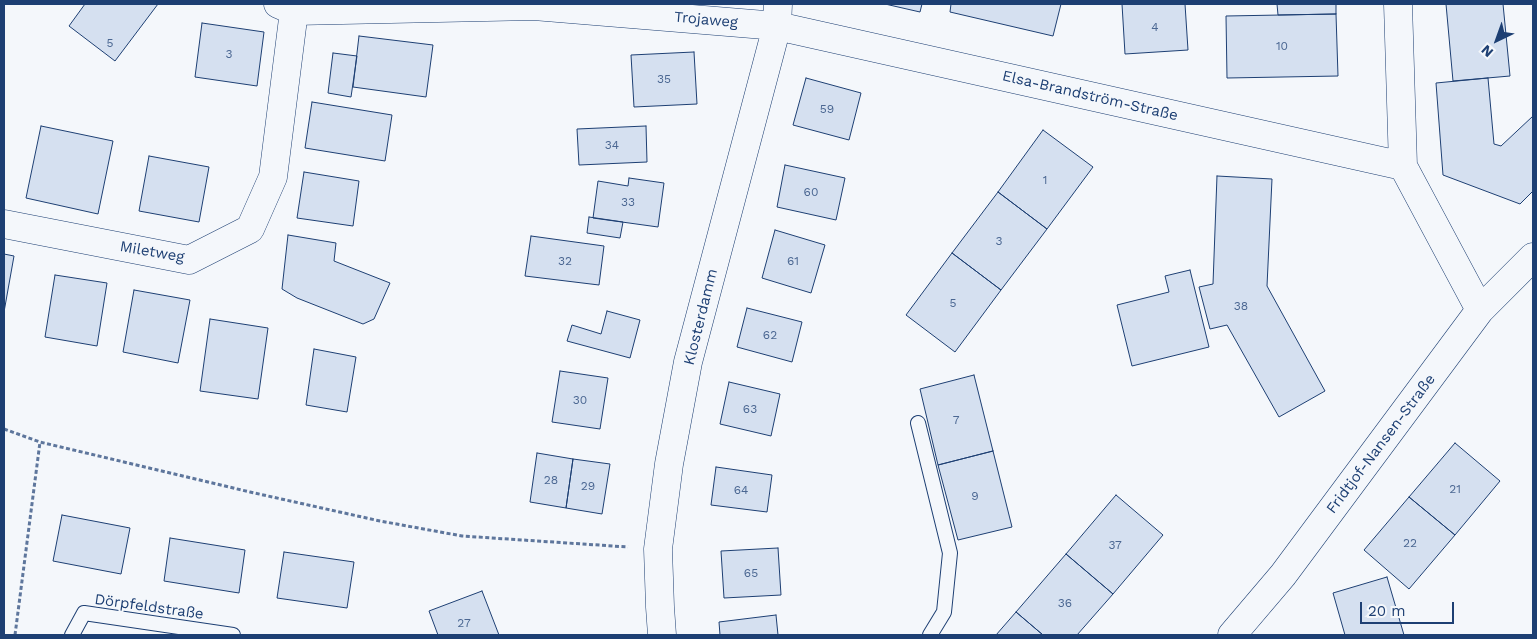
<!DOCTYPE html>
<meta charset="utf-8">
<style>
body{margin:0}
#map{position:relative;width:1537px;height:639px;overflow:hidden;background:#f4f7fb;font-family:"Work Sans",sans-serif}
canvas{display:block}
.frame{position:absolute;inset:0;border:5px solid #1d3f73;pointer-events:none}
.north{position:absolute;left:1472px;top:15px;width:50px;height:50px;-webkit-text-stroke:4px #f4f7fb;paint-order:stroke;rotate:222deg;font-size:14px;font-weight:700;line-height:20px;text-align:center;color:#1d3f73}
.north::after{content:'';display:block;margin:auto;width:18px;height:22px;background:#1d3f73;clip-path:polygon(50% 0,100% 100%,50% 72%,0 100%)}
.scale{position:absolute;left:1360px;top:602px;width:94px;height:22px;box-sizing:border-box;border:2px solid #1d3f73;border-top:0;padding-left:6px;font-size:15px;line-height:18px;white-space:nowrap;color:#1d3f73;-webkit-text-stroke:4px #f4f7fb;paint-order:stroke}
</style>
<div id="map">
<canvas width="1537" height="639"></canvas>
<div class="frame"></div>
<div class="north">N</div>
<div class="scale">20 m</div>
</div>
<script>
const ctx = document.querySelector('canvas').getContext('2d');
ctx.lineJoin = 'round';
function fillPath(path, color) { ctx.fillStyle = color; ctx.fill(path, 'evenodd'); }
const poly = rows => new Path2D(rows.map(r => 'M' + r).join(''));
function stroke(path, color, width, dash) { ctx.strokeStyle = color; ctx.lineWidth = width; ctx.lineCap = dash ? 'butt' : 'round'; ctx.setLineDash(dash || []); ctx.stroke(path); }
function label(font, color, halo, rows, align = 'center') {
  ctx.font = font + ' "Work Sans",sans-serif'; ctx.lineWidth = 4; ctx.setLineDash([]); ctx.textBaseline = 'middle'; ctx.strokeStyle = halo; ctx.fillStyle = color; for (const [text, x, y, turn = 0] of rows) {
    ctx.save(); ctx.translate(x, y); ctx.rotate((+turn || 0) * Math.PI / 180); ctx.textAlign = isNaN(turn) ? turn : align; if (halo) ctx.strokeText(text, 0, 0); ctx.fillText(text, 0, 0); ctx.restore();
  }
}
const building = poly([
 [85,4,158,4,115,61,69,26,85,4],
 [885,4,922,4,920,12,885,4],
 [951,4,1061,4,1053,36,950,12,951,4],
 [1122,4,1185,4,1188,50,1125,54,1122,4],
 [1277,4,1336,4,1336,14,1278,15,1277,4],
 [1446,4,1503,4,1510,76,1453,81,1446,4],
 [1336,14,1338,76,1227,78,1226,16,1336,14],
 [202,23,264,32,257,86,195,77,202,23],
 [359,36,433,45,426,97,353,87,359,36],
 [694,52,697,104,634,107,631,55,694,52],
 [333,53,357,56,351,97,328,93,333,53],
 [806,78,861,93,849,140,793,125,806,78],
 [1488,78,1494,144,1501,146,1533,116,1533,191,1520,204,1443,175,1436,83,1488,78],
 [312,102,392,115,385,161,305,148,312,102],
 [41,126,113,141,98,214,26,198,41,126],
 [646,126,647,162,579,165,577,129,646,126],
 [1043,130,1093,167,1047,229,998,192,1043,130],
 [149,156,209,167,199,222,139,211,149,156],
 [785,165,845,178,836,220,777,207,785,165],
 [304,172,359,181,353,226,297,218,304,172],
 [1217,176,1272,179,1267,286,1325,391,1279,417,1227,325,1210,329,1199,287,1213,284,1217,176],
 [629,178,664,183,658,227,593,218,598,181,628,186,629,178],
 [998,192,1047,229,1001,290,952,253,998,192],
 [589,217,623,222,620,238,587,233,589,217],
 [775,230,825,245,811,293,762,278,775,230],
 [288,235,336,243,334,261,390,283,374,319,363,324,297,298,282,289,288,235],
 [531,236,604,246,599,285,525,276,531,236],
 [952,253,1001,290,955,352,906,315,952,253],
 [4,254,14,256,4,312,4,254],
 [1190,270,1209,347,1132,366,1117,305,1169,292,1165,276,1190,270],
 [55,275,107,283,97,346,45,337,55,275],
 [134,290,190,300,178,363,123,352,134,290],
 [747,308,802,322,792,362,737,347,747,308],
 [607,311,640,320,630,358,567,341,572,325,601,334,607,311],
 [210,319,268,328,258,399,200,391,210,319],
 [314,349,356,357,347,412,306,405,314,349],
 [560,371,608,378,600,429,552,422,560,371],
 [974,375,993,451,938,465,920,389,974,375],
 [729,382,780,394,771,436,720,424,729,382],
 [1455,443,1500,481,1455,535,1409,497,1455,443],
 [993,451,1012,527,958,540,938,465,993,451],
 [537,453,573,459,566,508,530,502,537,453],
 [573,459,610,464,602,514,566,508,573,459],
 [716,467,772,475,767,512,711,505,716,467],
 [1116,495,1163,535,1113,594,1066,554,1116,495],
 [1409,497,1455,535,1409,589,1364,550,1409,497],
 [62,515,130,528,121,574,53,561,62,515],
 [170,538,245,550,239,593,164,581,170,538],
 [778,548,781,595,724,598,721,551,778,548],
 [284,552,354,562,347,608,277,598,284,552],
 [1066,554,1113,594,1077,635,1043,635,1016,612,1066,554],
 [1387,577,1404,635,1345,635,1333,593,1387,577],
 [482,591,499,635,438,635,429,611,482,591],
 [1016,612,1043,635,996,635,1016,612],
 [776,615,778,635,720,635,719,622,776,615]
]);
const path = poly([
 [4,429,40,442,250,492,380,521,462,536,628,547],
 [15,635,40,442]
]);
const service = poly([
 [918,423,950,553,944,612,930,635],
 [72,635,84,613,233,635]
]);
const minor = poly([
 [278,4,294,11,534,6,777,26,1403,166],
 [1398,4,1403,166,1480,310],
 [4,224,189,260,250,229,273,177,294,11],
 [662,635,660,607,658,549,669,464,688,362,777,26,778,4],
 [1232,635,1283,575,1480,310,1533,257]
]);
const numberNames = [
 ["4",1155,27],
 ["5",110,43],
 ["10",1282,46],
 ["3",229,54],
 ["35",664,79],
 ["59",827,109],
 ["34",612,145],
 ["1",1045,180],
 ["60",811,192],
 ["33",628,202],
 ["3",999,241],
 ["32",565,261],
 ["61",793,261],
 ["5",953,303],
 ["38",1241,306],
 ["62",770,335],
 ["30",580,400],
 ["63",750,409],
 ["7",956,420],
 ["28",551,480],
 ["29",588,486],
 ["21",1455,489],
 ["64",741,490],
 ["9",975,496],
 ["22",1410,543],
 ["37",1115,545],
 ["65",751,573],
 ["36",1065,603],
 ["27",464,623]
];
const streetNames = [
 ["Trojaweg",706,20,5],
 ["Elsa-Brandström-Straße",1090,96,13],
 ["Miletweg",152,252,10],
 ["Klosterdamm",701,317,-76],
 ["Fridtjof-Nansen-Straße",1381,444,-53],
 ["Dörpfeldstraße",149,607,8]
];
fillPath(building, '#d5e0f0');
stroke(building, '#1d3f73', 1);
stroke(service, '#1d3f73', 16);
stroke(minor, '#1d3f73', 29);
stroke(path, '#5e769c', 3, [4, 2.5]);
stroke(service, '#f4f7fb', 14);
stroke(minor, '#f4f7fb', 28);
label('12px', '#4b6792', null, numberNames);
label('15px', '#1d3f73', '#f4f7fb', streetNames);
</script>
